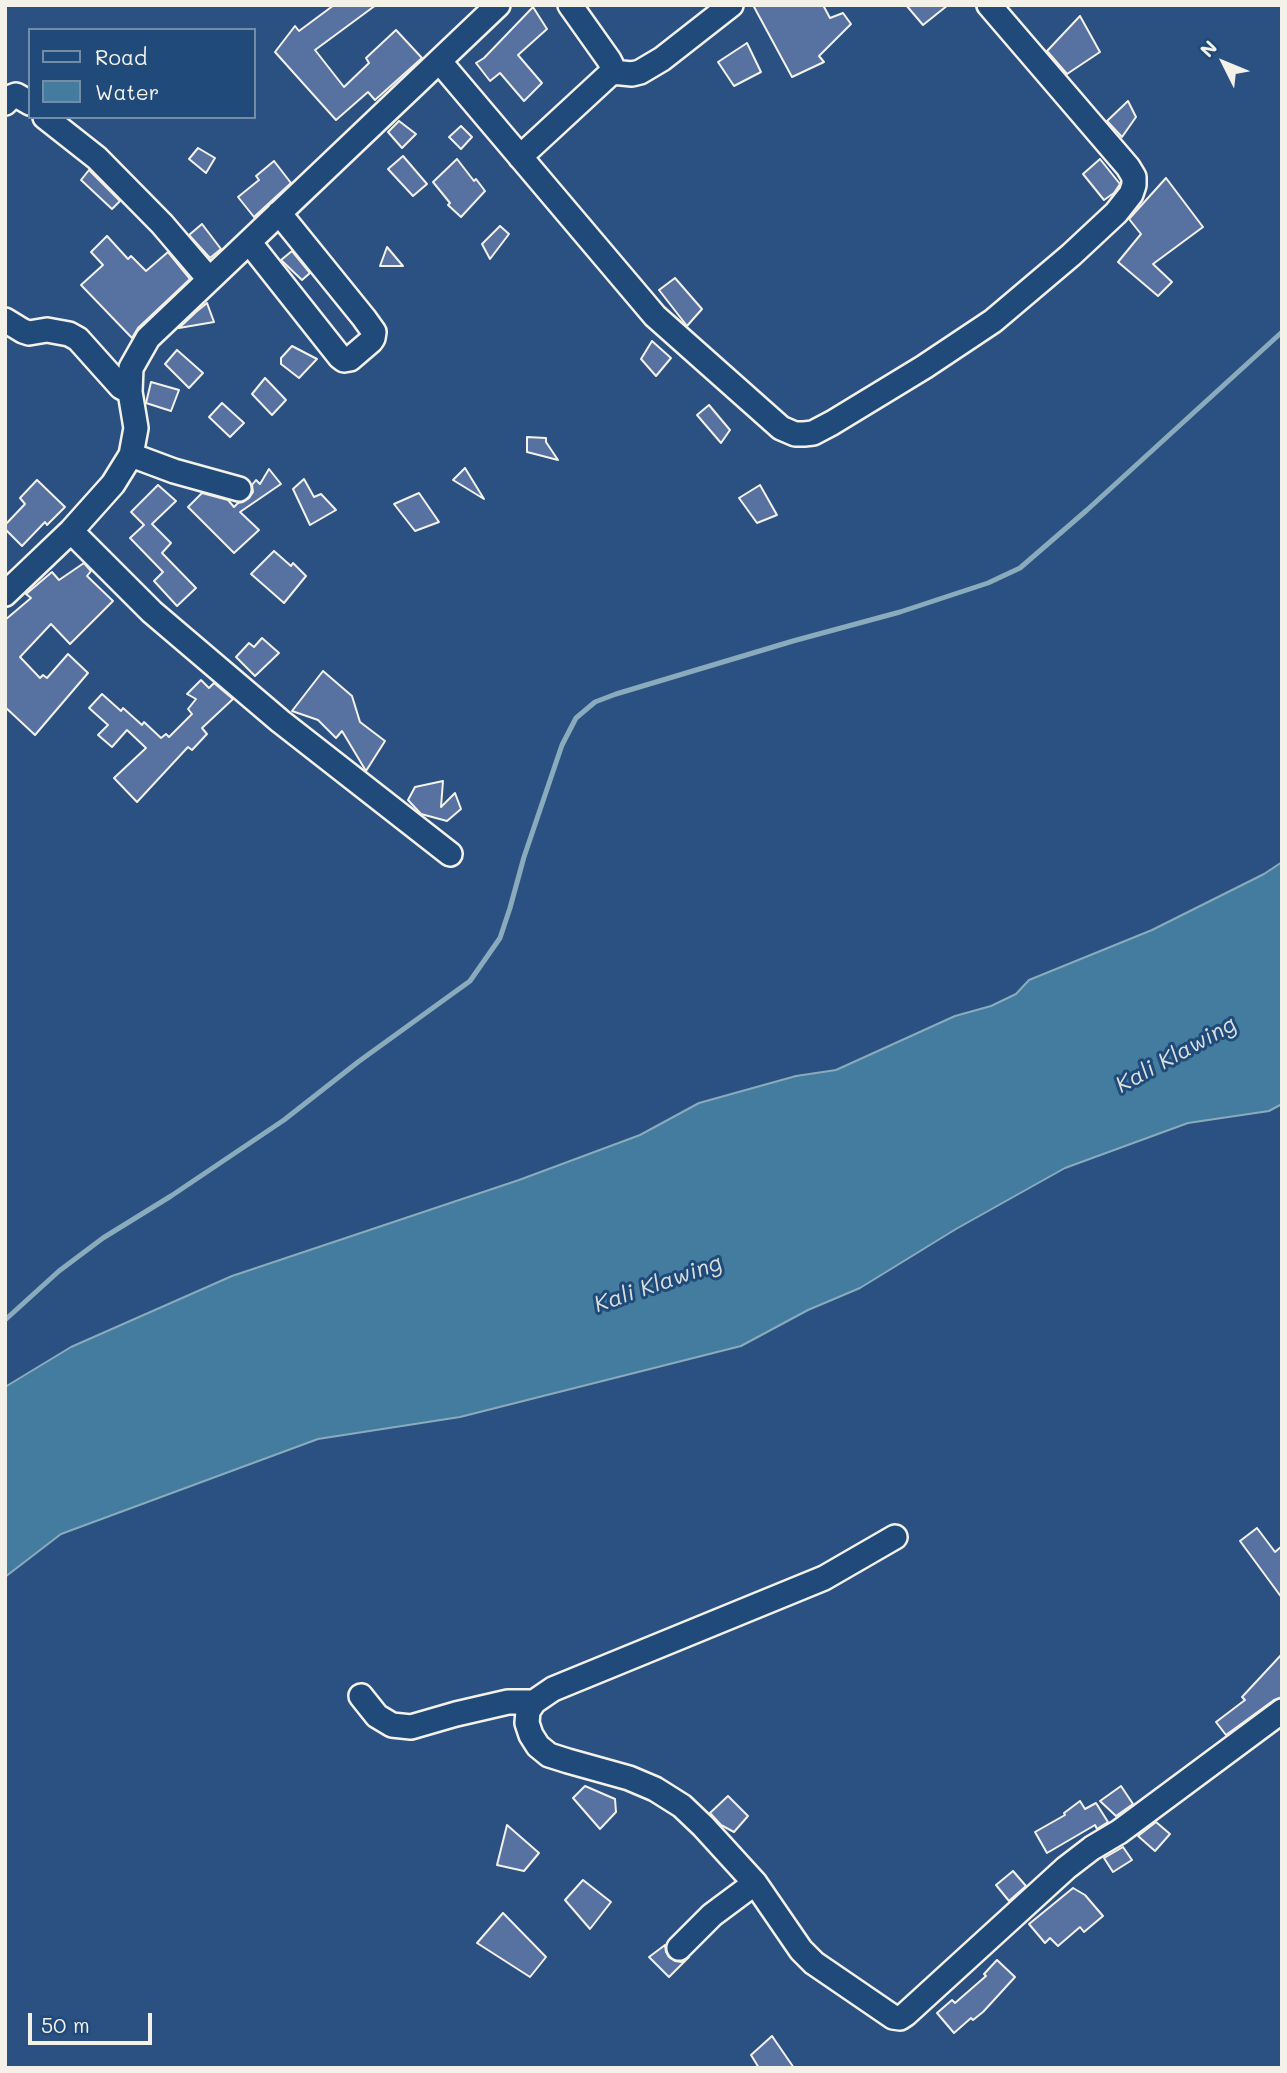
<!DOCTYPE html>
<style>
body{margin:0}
#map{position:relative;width:1287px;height:2073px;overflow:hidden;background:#2a5182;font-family:Mali,sans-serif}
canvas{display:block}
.frame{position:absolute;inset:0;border:7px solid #f4f1e8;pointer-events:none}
.legend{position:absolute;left:28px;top:28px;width:228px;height:91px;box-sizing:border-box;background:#1f4a7a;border:2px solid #748da6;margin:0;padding:9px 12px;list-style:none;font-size:21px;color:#f4f1e8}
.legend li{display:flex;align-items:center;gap:14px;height:35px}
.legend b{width:35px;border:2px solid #748da6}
.north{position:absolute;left:1189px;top:28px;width:70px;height:70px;-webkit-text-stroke:5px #1f4a7a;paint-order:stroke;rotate:313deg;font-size:19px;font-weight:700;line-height:28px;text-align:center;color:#f4f1e8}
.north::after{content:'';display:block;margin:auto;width:24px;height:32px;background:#f4f1e8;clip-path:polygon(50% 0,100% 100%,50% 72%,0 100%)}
.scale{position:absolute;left:28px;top:2013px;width:124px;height:32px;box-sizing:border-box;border:4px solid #f4f1e8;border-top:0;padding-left:9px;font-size:21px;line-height:24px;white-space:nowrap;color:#f4f1e8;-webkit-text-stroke:5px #1f4a7a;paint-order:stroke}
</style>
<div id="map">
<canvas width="1287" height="2073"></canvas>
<div class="frame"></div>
<ul class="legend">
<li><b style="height:9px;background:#1f4a7a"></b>Road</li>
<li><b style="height:19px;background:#447c9f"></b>Water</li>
</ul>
<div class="north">N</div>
<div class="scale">50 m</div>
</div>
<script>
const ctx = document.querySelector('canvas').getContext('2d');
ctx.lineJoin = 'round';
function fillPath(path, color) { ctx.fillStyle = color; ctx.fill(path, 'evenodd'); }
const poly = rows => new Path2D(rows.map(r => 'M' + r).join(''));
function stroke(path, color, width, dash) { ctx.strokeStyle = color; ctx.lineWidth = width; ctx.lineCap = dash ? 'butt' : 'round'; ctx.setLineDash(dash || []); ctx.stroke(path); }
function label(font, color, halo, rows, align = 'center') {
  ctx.font = font + ' Mali,sans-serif'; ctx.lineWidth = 6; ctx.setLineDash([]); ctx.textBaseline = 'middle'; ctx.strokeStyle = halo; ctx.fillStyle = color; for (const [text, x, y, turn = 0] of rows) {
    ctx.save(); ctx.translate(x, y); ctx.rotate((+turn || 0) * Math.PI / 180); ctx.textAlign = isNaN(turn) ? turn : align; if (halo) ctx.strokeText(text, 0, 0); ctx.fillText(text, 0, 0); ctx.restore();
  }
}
const water = poly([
 [1282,862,1282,1104,1269,1111,1188,1123,1065,1168,956,1229,860,1288,808,1310,741,1346,460,1417,318,1439,61,1534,5,1577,5,1387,71,1347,232,1276,519,1180,640,1135,699,1103,796,1076,836,1070,955,1016,991,1006,1016,994,1029,980,1152,930,1264,874,1282,862]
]);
const stream = poly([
 [5,1320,59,1271,103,1238,171,1196,284,1120,358,1062,470,981,500,938,510,908,524,857,562,745,576,718,595,702,616,694,793,641,900,612,988,583,1020,568,1087,510,1282,332]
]);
const building = poly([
 [334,5,376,5,315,50,344,87,369,63,366,58,396,30,422,58,375,100,368,92,336,120,275,52,295,26,299,31,334,5],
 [753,5,823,5,830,18,843,13,851,24,819,56,824,62,792,77,753,5],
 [906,5,948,5,923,25,906,5],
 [533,7,547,29,518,55,542,83,524,101,500,73,490,81,476,63,484,58,533,7],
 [1080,16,1100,52,1067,74,1047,51,1080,16],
 [747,43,761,72,734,86,718,62,747,43],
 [1128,101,1136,117,1122,137,1107,121,1128,101],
 [399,121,416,134,402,148,388,132,399,121],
 [461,126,472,137,461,149,449,137,461,126],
 [198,148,215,158,206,173,189,159,198,148],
 [403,156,427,184,413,196,388,169,403,156],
 [457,159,474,181,476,179,485,191,461,217,448,205,450,203,433,182,457,159],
 [1100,159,1120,184,1114,193,1104,200,1083,174,1100,159],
 [274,161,291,183,254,217,238,197,259,180,256,176,274,161],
 [89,170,120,201,112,209,81,180,89,170],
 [1166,178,1203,227,1153,264,1172,282,1158,296,1118,262,1141,234,1129,219,1166,178],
 [202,224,221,249,210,258,189,235,202,224],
 [500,226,509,234,490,259,482,244,500,226],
 [107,236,128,259,131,256,146,271,168,252,190,279,138,328,132,338,81,285,103,265,91,252,107,236],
 [387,247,403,266,380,266,387,247],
 [292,251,310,273,302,280,281,260,292,251],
 [675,278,702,309,687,326,659,290,675,278],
 [207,303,214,322,179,328,196,312,207,303],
 [652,341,671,358,656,376,641,359,652,341],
 [292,346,317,359,299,378,281,364,281,358,292,346],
 [177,350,203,373,189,388,165,364,177,350],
 [265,378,286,400,272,415,252,394,265,378],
 [151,382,179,390,171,411,146,403,151,382],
 [222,403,244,423,230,437,209,417,222,403],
 [709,405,730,430,721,443,697,415,709,405],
 [527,437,546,438,546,442,558,460,527,452,527,437],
 [465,468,484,499,453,480,465,468],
 [269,469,281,484,240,512,259,530,234,553,188,507,202,493,228,500,234,507,238,503,243,502,249,498,253,492,252,485,256,480,260,484,269,469],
 [304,479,314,497,321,494,336,510,310,525,293,489,304,479],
 [37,480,65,507,47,525,45,522,22,546,5,529,5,525,25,504,20,498,37,480],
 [158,485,176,501,152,524,171,543,162,553,196,588,177,606,154,581,163,572,130,538,144,525,131,512,158,485],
 [760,485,777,515,757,523,739,498,760,485],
 [419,493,439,522,415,531,394,504,419,493],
 [274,551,291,566,293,563,306,576,284,603,251,574,274,551],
 [84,563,91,571,87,576,113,601,70,644,51,624,20,657,40,678,43,675,47,678,68,654,88,673,35,735,5,707,5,620,31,598,26,594,52,572,59,580,84,563],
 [262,638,279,653,255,676,236,657,249,643,254,647,262,638],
 [323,671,352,696,360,722,385,741,366,771,342,731,336,738,318,720,292,711,323,671],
 [201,680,209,688,214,683,233,699,202,728,207,734,192,750,188,747,137,802,114,778,146,748,127,730,112,747,98,735,108,725,89,708,102,694,121,711,123,708,142,725,144,722,161,738,166,734,169,737,192,714,188,709,196,699,187,694,201,680],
 [443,781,441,807,455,793,461,809,447,821,421,814,408,800,415,787,443,781],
 [1257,1528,1275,1552,1282,1546,1282,1598,1240,1541,1257,1528],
 [1282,1654,1282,1697,1274,1700,1226,1735,1216,1722,1245,1700,1242,1697,1282,1654],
 [585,1786,615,1799,616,1812,600,1829,573,1798,585,1786],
 [1121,1786,1133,1804,1116,1816,1100,1801,1121,1786],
 [728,1796,748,1816,734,1832,721,1825,710,1813,728,1796],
 [1080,1801,1085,1809,1096,1803,1108,1822,1097,1829,1095,1825,1047,1853,1035,1832,1065,1815,1064,1813,1080,1801],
 [1156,1822,1170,1834,1155,1851,1138,1836,1156,1822],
 [507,1825,539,1853,524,1871,497,1865,507,1825],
 [1123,1847,1132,1860,1113,1872,1104,1858,1123,1847],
 [1013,1871,1026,1886,1009,1901,996,1885,1013,1871],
 [583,1880,611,1902,590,1929,565,1900,583,1880],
 [1073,1888,1085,1895,1103,1916,1084,1932,1080,1927,1058,1946,1050,1938,1045,1943,1029,1924,1073,1888],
 [503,1913,546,1957,530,1977,477,1943,503,1913],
 [665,1945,666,1952,669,1957,675,1961,682,1962,689,1957,669,1977,649,1957,665,1945],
 [997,1960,1015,1977,983,2012,973,2020,971,2018,954,2033,937,2013,952,2000,955,2003,986,1976,984,1974,997,1960],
 [772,2036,794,2068,759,2068,751,2055,772,2036]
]);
const minor = poly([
 [440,62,655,316,781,428,795,434,804,434,813,433,832,423,924,367,993,321,1071,255,1116,213,1131,194,1134,185,1134,177,1128,167,989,5],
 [612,72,632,74,640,72,662,59,731,5],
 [5,103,11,97,16,95,30,103],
 [45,117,97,158,162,224,209,279],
 [520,157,612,72,612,66,609,60,570,5],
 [249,242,340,357,344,360,350,359,371,341,373,338,374,332,364,318,279,213],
 [5,320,23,331,29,333,47,330,69,334,78,339,121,387,130,392],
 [131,455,174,471,239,489],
 [71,531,152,612,280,721,450,854],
 [5,594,71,531,113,484,131,455,136,428,130,392,131,368,148,338,498,5],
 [895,1537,824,1578,553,1689,534,1702,528,1711,527,1723,531,1735,538,1746,549,1755,568,1761,629,1778,655,1789,682,1806,703,1826,755,1883,801,1950,814,1963,893,2017,900,2018,906,2014,1066,1868,1092,1848,1119,1832,1282,1711],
 [361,1696,377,1716,392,1725,411,1727,456,1714,508,1702,534,1702],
 [679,1948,712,1915,755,1883]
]);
const waterNames = [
 ["Kali Klawing",1176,1055,-29],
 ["Kali Klawing",658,1284,-19]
];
fillPath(water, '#447c9f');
stroke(water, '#8aabbc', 2);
stroke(stream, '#8aabbc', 5);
fillPath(building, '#5772a1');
stroke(building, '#f4f1e8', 2);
stroke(minor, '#f4f1e8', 28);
stroke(minor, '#1f4a7a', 23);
label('italic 23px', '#dadfdd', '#1f4a7a', waterNames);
</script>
